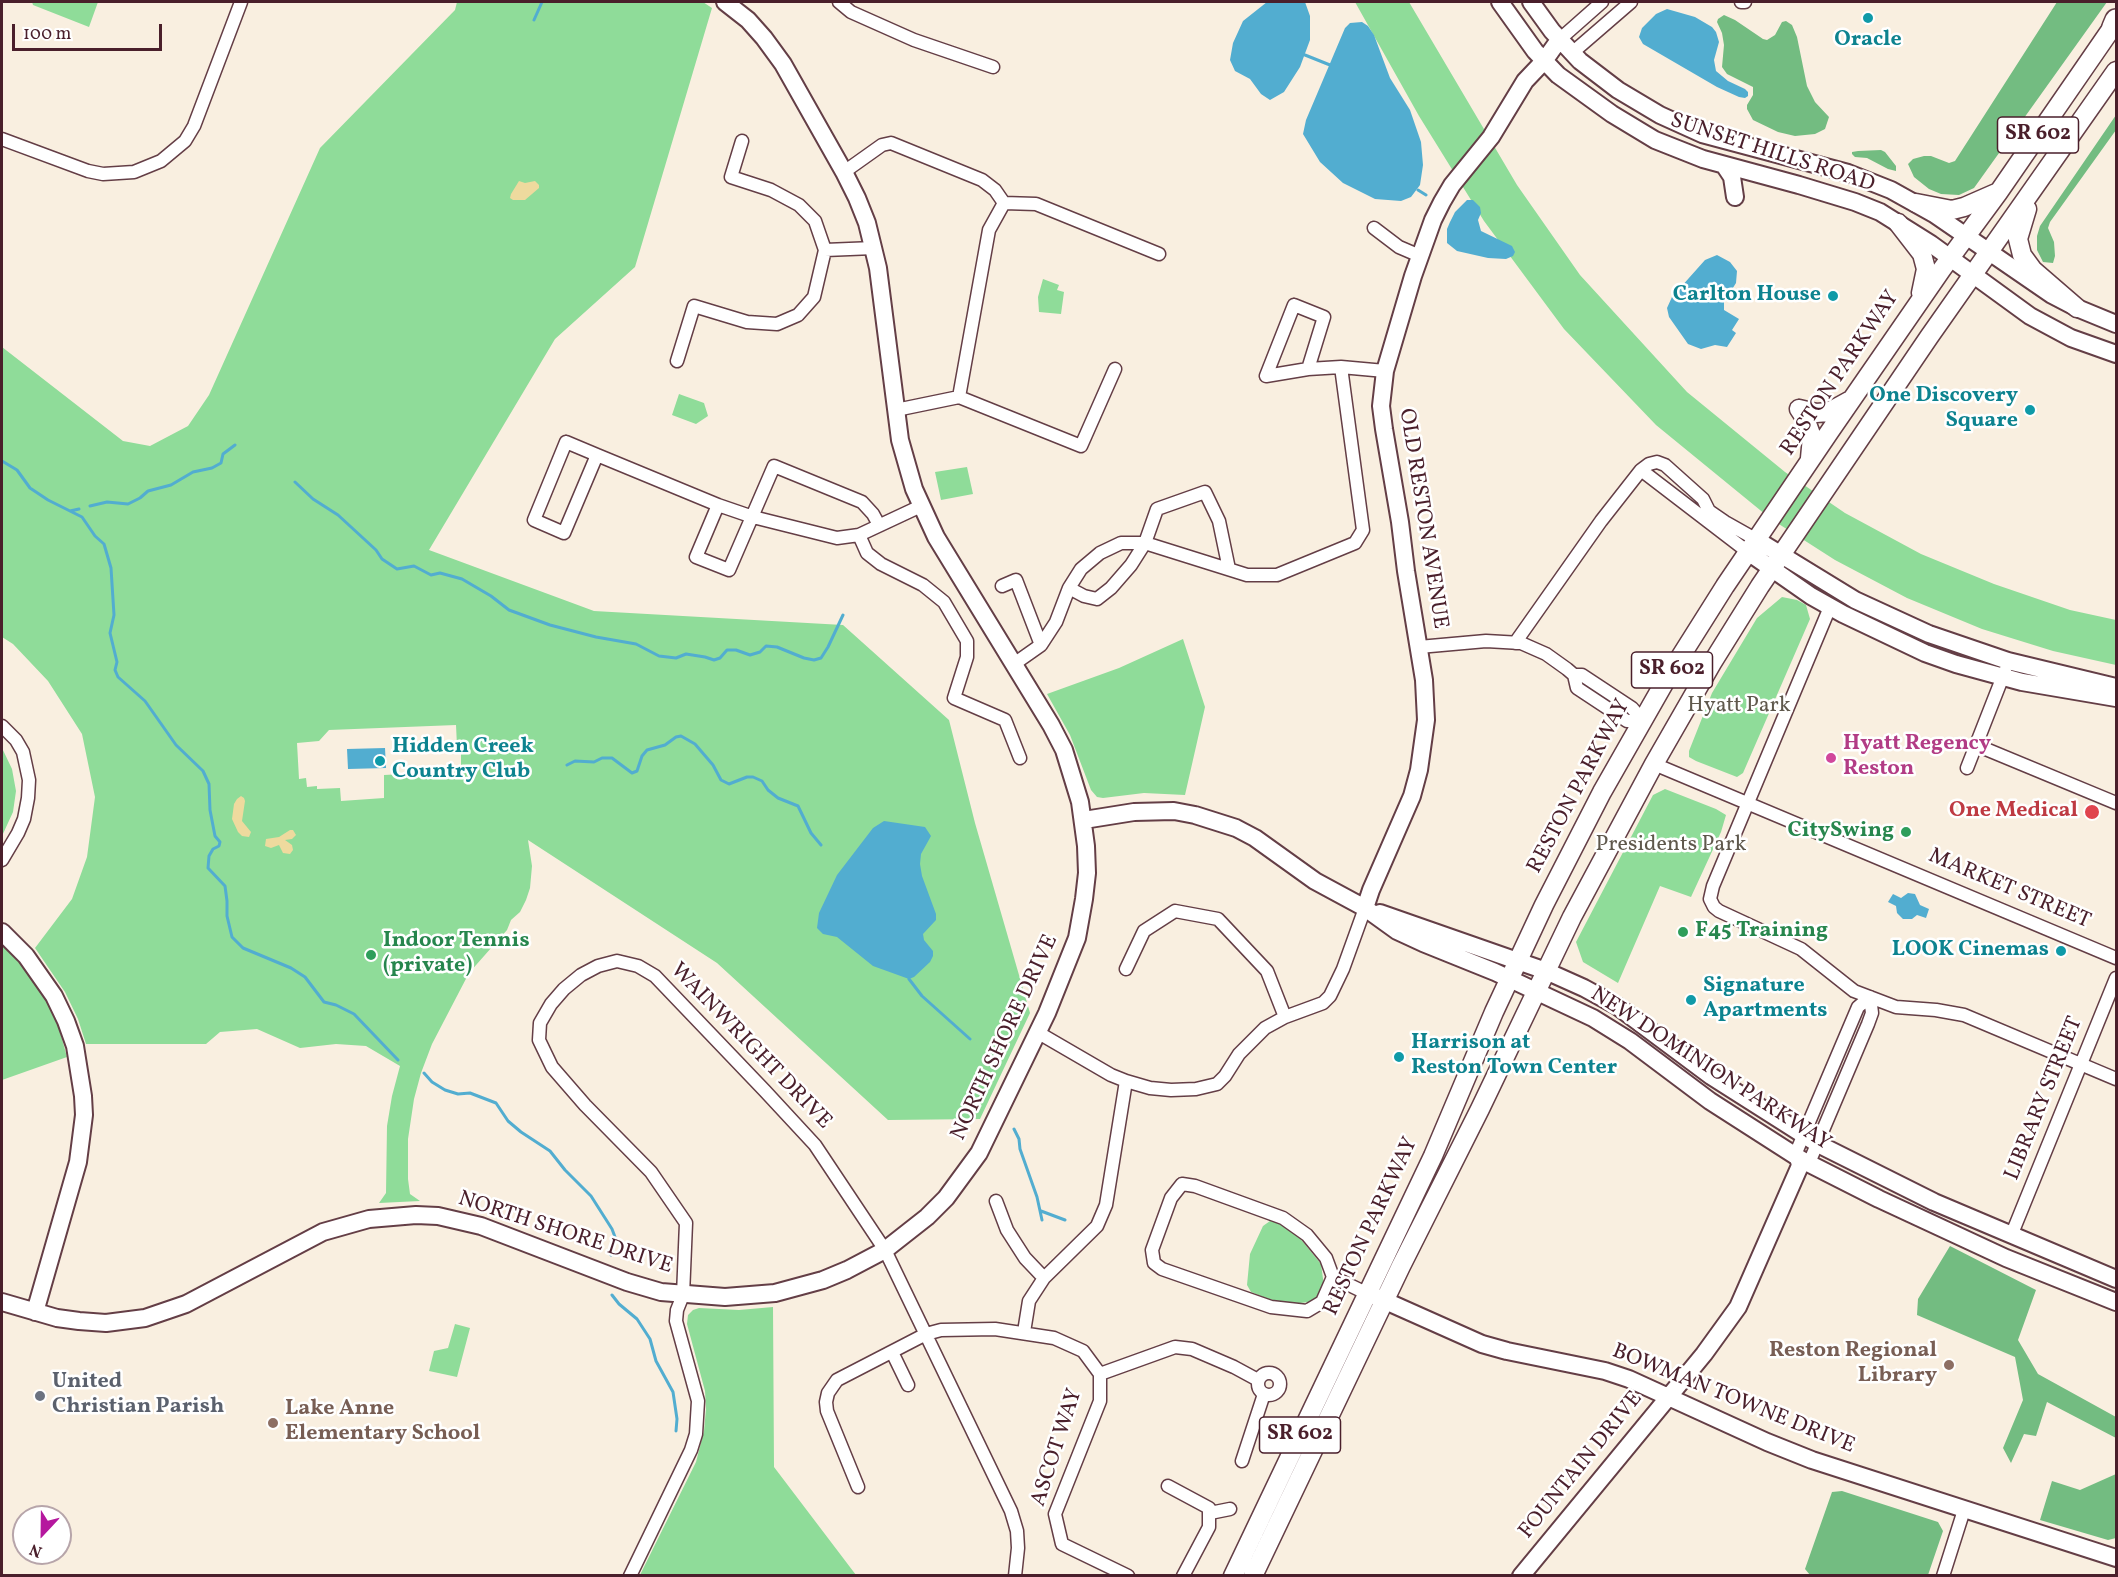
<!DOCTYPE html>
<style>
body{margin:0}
#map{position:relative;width:2118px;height:1577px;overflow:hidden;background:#f9efe0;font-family:Vollkorn,serif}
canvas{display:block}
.frame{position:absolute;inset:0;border:3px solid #4a1f2b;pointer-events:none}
.north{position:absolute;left:12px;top:1505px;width:60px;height:60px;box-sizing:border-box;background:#fff;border:2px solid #b7a5aa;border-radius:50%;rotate:202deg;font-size:16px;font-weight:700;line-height:24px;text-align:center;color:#4a1f2b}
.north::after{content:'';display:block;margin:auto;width:21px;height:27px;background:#b5179e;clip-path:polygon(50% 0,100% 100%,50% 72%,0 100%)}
.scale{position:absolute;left:12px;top:24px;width:150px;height:27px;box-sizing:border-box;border:3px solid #4a1f2b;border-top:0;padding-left:8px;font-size:18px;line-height:21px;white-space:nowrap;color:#4a1f2b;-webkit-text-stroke:4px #fff;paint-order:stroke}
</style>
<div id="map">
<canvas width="2118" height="1577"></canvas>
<div class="frame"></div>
<div class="north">N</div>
<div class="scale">100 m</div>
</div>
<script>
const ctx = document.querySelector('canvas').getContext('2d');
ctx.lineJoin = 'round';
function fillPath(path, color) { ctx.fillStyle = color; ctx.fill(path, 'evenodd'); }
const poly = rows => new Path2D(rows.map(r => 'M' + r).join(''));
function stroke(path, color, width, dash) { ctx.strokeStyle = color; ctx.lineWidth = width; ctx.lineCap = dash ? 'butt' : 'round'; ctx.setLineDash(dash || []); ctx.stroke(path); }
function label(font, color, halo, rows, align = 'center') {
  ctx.font = font + ' Vollkorn,serif'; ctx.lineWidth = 5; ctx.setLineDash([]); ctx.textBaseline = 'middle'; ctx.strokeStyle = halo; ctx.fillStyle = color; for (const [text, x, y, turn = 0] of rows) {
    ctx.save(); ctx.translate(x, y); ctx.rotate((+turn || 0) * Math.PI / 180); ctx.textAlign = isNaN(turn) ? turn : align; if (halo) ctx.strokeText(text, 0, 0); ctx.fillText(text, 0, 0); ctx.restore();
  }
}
const green = poly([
 [32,2,98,2,89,27,33,5],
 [457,2,703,2,712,8,635,267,555,339,429,550,594,611,843,625,949,720,975,823,1030,1013,980,1119,888,1120,717,963,528,840,532,866,530,888,526,900,520,912,511,920,507,930,469,973,432,1044,421,1073,414,1099,408,1139,408,1179,410,1194,420,1201,379,1203,386,1193,387,1126,392,1096,400,1066,366,1046,336,1044,300,1048,257,1029,220,1032,206,1044,86,1044,78,1019,65,992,35,948,72,899,87,857,95,797,82,734,48,681,13,644,2,637,2,347,123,441,150,446,188,426,209,395,320,148,455,10],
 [456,725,457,746,461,750,461,771,384,775,384,798,341,801,340,788,317,789,317,786,307,787,306,778,299,779,297,743,319,741,329,730],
 [1355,2,1409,2,1517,185,1580,275,1687,392,1785,472,1845,513,1921,554,1994,584,2070,610,2116,620,2116,665,2053,651,1982,629,1907,598,1835,560,1771,519,1656,425,1564,329,1484,221,1419,116],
 [1043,279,1059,285,1057,290,1064,292,1061,314,1039,312,1038,297],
 [679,394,704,403,708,416,696,424,672,415],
 [967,467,973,494,941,500,935,472],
 [1782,597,1797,600,1806,605,1810,619,1743,773,1737,777,1696,761,1689,757,1689,751,1712,693,1757,618],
 [1183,639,1205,707,1185,795,1144,793,1103,798,1097,797,1091,790,1070,735,1047,694,1119,668],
 [2,748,12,769,16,791,13,812,2,836],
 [1665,789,1716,809,1726,815,1721,832,1691,897,1660,886,1618,983,1583,962,1576,942,1653,795],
 [2,942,20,960,41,991,57,1021,67,1057,2,1080],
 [1270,1221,1283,1224,1299,1237,1321,1264,1324,1286,1318,1298,1309,1302,1292,1304,1268,1299,1251,1292,1247,1285,1250,1254,1263,1226],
 [773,1307,774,1467,856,1575,640,1575,696,1462,704,1431,706,1409,705,1391,687,1324,688,1315,693,1310,699,1308,739,1310],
 [455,1324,470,1328,457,1377,429,1371,434,1351,448,1348]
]);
const forest = poly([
 [2057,2,2107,2,1974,188,1959,195,1941,194,1929,189,1914,177,1908,164,1913,159,1924,156,1931,156,1949,163,1955,161],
 [1724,15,1735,20,1763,39,1767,40,1775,35,1782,22,1786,21,1792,25,1797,37,1807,86,1815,102,1829,117,1825,129,1815,134,1795,136,1778,132,1753,120,1747,109,1747,105,1753,95,1753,87,1727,74,1722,67,1724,45,1722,33,1717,22,1718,19],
 [2116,115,2116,130,2050,222,2048,228,2054,242,2055,256,2053,263,2043,262,2037,250,2037,236,2040,226],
 [1881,150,1885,152,1896,166,1896,171,1888,169,1867,158,1855,157,1852,154,1852,152,1858,151],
 [1950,1246,2036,1290,2018,1340,2038,1374,2116,1417,2116,1438,2047,1402,2036,1436,2024,1434,2011,1463,2003,1448,2023,1400,2015,1357,1917,1315,1918,1299],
 [2116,1474,2116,1538,2108,1540,2040,1520,2052,1481,2080,1490],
 [1842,1491,1938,1522,1943,1531,1928,1575,1810,1575,1805,1569,1832,1492]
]);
const sand = poly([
 [519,181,525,183,535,181,539,185,539,188,525,200,513,200,510,198,511,194],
 [241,796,244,798,245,801,242,821,251,832,249,837,242,836,238,832,232,819,234,804,237,799],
 [290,830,293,830,296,835,292,839,285,840,292,845,293,850,290,854,283,853,279,845,271,848,265,846,266,839,279,837]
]);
const water = poly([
 [1267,2,1305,2,1310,16,1310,40,1300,67,1284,92,1270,100,1261,94,1250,79,1235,71,1230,60,1233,43,1243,21],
 [1667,9,1695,17,1712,27,1716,32,1719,42,1714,60,1716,71,1728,81,1745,89,1748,92,1748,96,1745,98,1739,97,1717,87,1643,44,1639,37,1642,28,1656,14],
 [1362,22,1368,26,1374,35,1390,78,1410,110,1421,142,1423,165,1420,185,1411,197,1401,201,1375,199,1343,183,1320,162,1303,134,1306,120,1345,28,1350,23],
 [1467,200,1473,200,1480,207,1481,213,1478,220,1481,231,1512,246,1515,252,1513,256,1506,259,1488,258,1457,251,1447,243,1447,229,1450,222,1455,212],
 [1717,255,1730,262,1737,271,1736,283,1724,302,1724,310,1739,319,1732,330,1736,333,1727,347,1715,345,1701,349,1688,344,1669,317,1667,308,1672,297,1705,260],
 [385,748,386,768,348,769,347,749],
 [884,821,925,827,931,836,921,854,920,864,922,876,936,914,936,920,923,934,924,940,933,951,933,956,930,962,914,977,909,979,873,966,837,937,823,934,817,928,819,913,837,875,873,828],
 [1908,893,1915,894,1920,905,1929,909,1926,918,1917,915,1912,919,1903,919,1897,913,1896,906,1888,902,1893,894,1901,898]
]);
const stream = poly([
 [534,20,542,2],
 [1305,55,1330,65],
 [1418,190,1426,195],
 [2,461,17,470,30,488,48,500,82,517,95,536,104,544,111,568,114,615,110,633,117,662,115,670,118,677,145,701,176,745,203,771,209,784,210,810,215,836,220,842,219,846,213,849,209,856,208,868,225,886,227,901,227,916,232,937,243,948,291,968,305,977,324,1002,336,1005,354,1014,398,1060],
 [295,482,313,499,338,515,376,550,382,559,397,569,414,566,431,575,440,573,462,579,491,596,509,610,550,625,596,637,636,644,659,656,676,658,686,654,705,657,714,660,720,658,727,650,736,650,750,655,760,652,766,646,777,647,804,658,814,660,821,658,828,647,843,615],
 [90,506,107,502,128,504,140,498,148,491,171,485,193,472,212,468,221,463,223,454,235,445],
 [70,511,79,509],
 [567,765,575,761,594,762,602,758,612,758,632,773,637,771,642,756,647,750,665,745,676,737,681,736,695,744,713,765,721,780,729,784,747,777,753,777,762,781,768,790,778,798,798,806,811,833,821,845],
 [909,979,922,996,970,1039],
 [424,1073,432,1082,445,1090,458,1094,470,1093,496,1103,508,1121,521,1132,550,1151,565,1170,591,1196,612,1229,615,1237,611,1255],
 [1014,1129,1019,1139,1020,1149,1037,1197,1042,1220],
 [1041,1211,1065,1220],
 [612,1295,619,1304,637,1319,650,1339,656,1361,673,1392,677,1419,676,1431]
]);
const street = poly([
 [839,2,851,12,914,40,993,67],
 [1741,2,1745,2],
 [1559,40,1602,2],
 [1572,53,1631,2],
 [2,139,88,171,103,174,134,172,161,161,185,141,194,126,241,2],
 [844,172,882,145,891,143,982,180,995,190,1004,203,1036,204,1159,254],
 [1374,228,1399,247,1420,256],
 [825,250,874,248],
 [1294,305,1324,317,1308,369,1266,376,1294,305],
 [677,361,694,306,747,322,777,324,798,315,814,297,825,250,815,221,799,205,771,190,731,177,742,141],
 [1341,367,1385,371],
 [959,397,989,230,1004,203],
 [896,410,959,397,1081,446,1115,369],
 [566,442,597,455,564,533,534,520,566,442],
 [597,455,718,505,753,517,837,538,859,535,921,506],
 [1641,470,1748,552],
 [718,505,696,557,729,570,774,466,862,502,873,514,879,525],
 [859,535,867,553,881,564,923,585,944,602,967,641,967,657,954,698,1005,720,1020,758],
 [1002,586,1016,580,1041,645],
 [1069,588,1081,569,1100,553,1121,543,1145,543,1157,509,1205,492,1219,521,1229,569],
 [1830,607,1713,886,1710,899,1714,907,1719,911,1801,949,1854,991,1896,1007,1936,1010,1964,1015,2116,1079],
 [1515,643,1601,521,1641,470,1649,464,1657,462,1665,465,1703,499,1709,511,1725,522,1757,540],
 [1419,647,1486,641,1521,643,1546,654,1567,669,1574,675,1577,688,1627,721,1643,721],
 [1014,664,1041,645,1056,622,1069,588,1084,596,1097,599,1111,588,1131,565,1145,543,1247,575,1277,575,1355,543,1363,530,1341,367,1308,369],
 [1574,675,1582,675,1632,708,1643,721],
 [2,726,16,740,23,752,29,780,28,798,24,819,18,833,2,860],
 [1976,745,2116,803],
 [1654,764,2116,958],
 [1967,768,2005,671],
 [1126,969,1144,931,1175,911,1218,919,1267,971,1285,1017],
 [1870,997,1872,1013,1868,1024,1809,1163,1799,1168,1795,1155,1858,1007,1870,997],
 [1037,1032,1111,1075,1126,1081,1150,1088,1171,1090,1196,1089,1217,1084,1225,1076,1239,1054,1265,1028,1285,1017,1323,1003,1330,996,1343,969,1365,908],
 [996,1201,1007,1230,1025,1258,1044,1278],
 [2011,1236,2116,978],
 [1333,1277,1322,1302,1307,1311,1271,1307,1162,1269,1154,1263,1152,1250,1171,1198,1182,1184,1195,1186,1283,1218,1307,1235,1326,1258,1333,1277,1368,1294],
 [1024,1332,1029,1301,1044,1278,1097,1226,1106,1205,1126,1081],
 [892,1352,908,1385],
 '1258 1384a11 11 0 1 1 22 0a11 11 0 1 1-22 0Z',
 [1100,1374,1175,1347,1192,1349,1234,1367,1258,1380],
 [1242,1461,1264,1394],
 [1168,1486,1209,1508,1209,1527,1183,1576],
 [858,1487,827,1411,826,1402,828,1393,837,1380,926,1334,941,1330,995,1329,1054,1338,1083,1351,1100,1374,1100,1401,1055,1514,1062,1544,1128,1576],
 [1210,1513,1230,1509],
 [630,1576,691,1450,696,1434,698,1401,676,1321,677,1310,683,1295,686,1223,651,1172,585,1105,552,1067,539,1040,540,1023,551,1004,564,989,581,975,598,966,617,961,638,966,655,976,765,1091,815,1145,885,1250,1011,1511,1017,1531,1018,1548,1015,1576],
 [1943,1576,1964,1510]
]);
const secondary = poly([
 [1500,2,1535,51,1558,75,1612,114,1655,140,1703,159,1799,185,1855,202,1880,212,1931,244,2030,316,2071,338,2116,354],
 [1531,2,1552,31,1580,61,1618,90,1660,115,1702,134,1848,173,1891,190,1934,214,2052,295,2077,308,2116,324],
 [1724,165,1732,177,1735,197],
 [1757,540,1855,600,1929,634,2008,661,2116,687],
 [1748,552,1811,596,1843,614,1925,653,1956,664,2022,682,2116,698],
 [1084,820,1134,812,1174,811,1195,815,1236,828,1255,838,1315,881,1365,908,1397,931,1423,943,1495,972,1593,1018,1630,1041,1710,1101,1802,1160,1879,1199,2006,1258,2116,1302],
 [1365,908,1371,890,1412,796,1419,770,1426,720,1424,680,1406,571,1400,522,1384,429,1381,406,1385,371,1413,276,1433,220,1442,202,1452,185,1491,137,1525,81,1544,61,1559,40],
 [1380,913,1546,971,1584,988,1617,1006,1711,1076,1818,1144,1934,1202,2116,1279],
 [2,932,26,956,54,996,66,1021,75,1046,83,1096,84,1115,78,1162,35,1312],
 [1372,1295,1482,1344,1507,1351,1605,1371,1629,1379,1767,1442,1812,1460,2116,1558],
 [2,1302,57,1318,79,1321,106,1323,145,1318,186,1304,323,1232,369,1219,416,1215,438,1216,481,1226,627,1282,661,1292,725,1297,775,1293,823,1280,847,1270,885,1250,927,1217,946,1198,979,1153,1047,1013,1077,938,1084,899,1087,873,1086,846,1080,802,1064,750,1051,725,936,537,914,489,900,440,878,268,867,223,857,198,844,172,783,64,764,38,748,20,725,2],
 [1521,1576,1704,1354,1738,1307,1799,1168]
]);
const primary = poly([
 [1916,203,1952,210,1964,207,1996,193],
 [2027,209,2018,239,2022,255,2033,270,2077,308],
 [1898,223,1922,254,1926,269,1921,293],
 [1799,409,1816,413,1829,412,1849,401],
 [1799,409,1805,418,1812,437,1810,458],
 [1233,1576,1433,1156,1494,1012,1544,905,1602,792,1667,678,1725,586,1830,431,1942,269,1998,193,2116,22],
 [1253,1576,1401,1266,1480,1109,1572,917,1654,764,1712,663,1760,586,1929,337,2116,71]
]);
const highway = poly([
 [2113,27,2116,20]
]);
const markers = [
 [1868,18,6,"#0f9aa8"],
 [1833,296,6,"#0f9aa8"],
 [2030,410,6,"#0f9aa8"],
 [1831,758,6,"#d1479c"],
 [380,761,6,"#0f9aa8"],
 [2092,812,8,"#e0444e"],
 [1906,832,6,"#2e9e5b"],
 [1683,932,6,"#2e9e5b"],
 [2061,951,6,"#0f9aa8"],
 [371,955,6,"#2e9e5b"],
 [1691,1000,6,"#0f9aa8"],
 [1399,1057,6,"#0f9aa8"],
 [1949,1365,6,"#8d6e63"],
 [40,1396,6,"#6b7280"],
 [273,1423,6,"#8d6e63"]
];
const shields = [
 [2038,135,81],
 [1672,670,81],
 [1300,1435,81]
];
const shieldNames = [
 ["SR 602",2038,135],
 ["SR 602",1672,670],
 ["SR 602",1300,1435]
];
const cultureNames = [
 ["Oracle",1868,41,"center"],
 ["Carlton House",1821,296],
 ["One Discovery",2018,397],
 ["Square",2018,422],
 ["Hidden Creek",392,748,"left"],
 ["Country Club",392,773,"left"],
 ["LOOK Cinemas",2049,951],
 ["Signature",1703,987,"left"],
 ["Apartments",1703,1012,"left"],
 ["Harrison at",1411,1044,"left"],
 ["Reston Town Center",1411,1069,"left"]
];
const streetNames = [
 ["SUNSET HILLS ROAD",1772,154,18],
 ["RESTON PARKWAY",1841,374,-56],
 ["OLD RESTON AVENUE",1422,519,81],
 ["RESTON PARKWAY",1580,787,-62],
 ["MARKET STREET",2009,890,23],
 ["NORTH SHORE DRIVE",1006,1038,-65],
 ["WAINWRIGHT DRIVE",750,1047,46],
 ["NEW DOMINION PARKWAY",1710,1070,33],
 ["LIBRARY STREET",2045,1099,-68],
 ["RESTON PARKWAY",1372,1227,-65],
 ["NORTH SHORE DRIVE",565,1234,18],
 ["BOWMAN TOWNE DRIVE",1733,1400,22],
 ["ASCOT WAY",1058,1448,-72],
 ["FOUNTAIN DRIVE",1582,1466,-51]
];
const parkNames = [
 ["Hyatt Park",1739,707],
 ["Presidents Park",1671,846]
];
const hotelNames = [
 ["Hyatt Regency",1843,745],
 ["Reston",1843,770]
];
const healthNames = [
 ["One Medical",2078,812]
];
const leisureNames = [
 ["CitySwing",1894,832,"right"],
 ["F45 Training",1695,932],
 ["Indoor Tennis",383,942],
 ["(private)",383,967]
];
const educationNames = [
 ["Reston Regional",1937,1352],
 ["Library",1937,1377],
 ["Lake Anne",285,1410,"left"],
 ["Elementary School",285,1435,"left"]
];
const worshipNames = [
 ["United",52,1383],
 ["Christian Parish",52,1408]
];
fillPath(green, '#8fdc99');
fillPath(forest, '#73bc81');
fillPath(sand, '#eeda9e');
fillPath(water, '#52add0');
stroke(stream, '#52add0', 3);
stroke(street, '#643e46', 15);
stroke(secondary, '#643e46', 20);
stroke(primary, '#643e46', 21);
stroke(highway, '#643e46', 24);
stroke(street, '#fff', 12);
stroke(secondary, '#fff', 16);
stroke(primary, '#fff', 18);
stroke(highway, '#fff', 21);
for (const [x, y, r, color] of markers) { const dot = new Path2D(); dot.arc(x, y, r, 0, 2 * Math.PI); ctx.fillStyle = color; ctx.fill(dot); stroke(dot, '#fff', 2); }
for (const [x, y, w] of shields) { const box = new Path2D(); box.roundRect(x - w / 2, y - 18, w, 36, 4.5); ctx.fillStyle = '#fff'; ctx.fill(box); stroke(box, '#4a1f2b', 1.5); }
label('bold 21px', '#4a1f2b', null, shieldNames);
label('bold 22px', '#0d838f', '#fff', cultureNames, 'right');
label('22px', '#4a1f2b', '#fff', streetNames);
label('22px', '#5f584c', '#fff', parkNames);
label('bold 22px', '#b23c85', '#fff', hotelNames, 'left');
label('bold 22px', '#be3a42', '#fff', healthNames, 'right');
label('bold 22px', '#27864d', '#fff', leisureNames, 'left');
label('bold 22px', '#785e54', '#fff', educationNames, 'right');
label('bold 22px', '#5b616d', '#fff', worshipNames, 'left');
</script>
